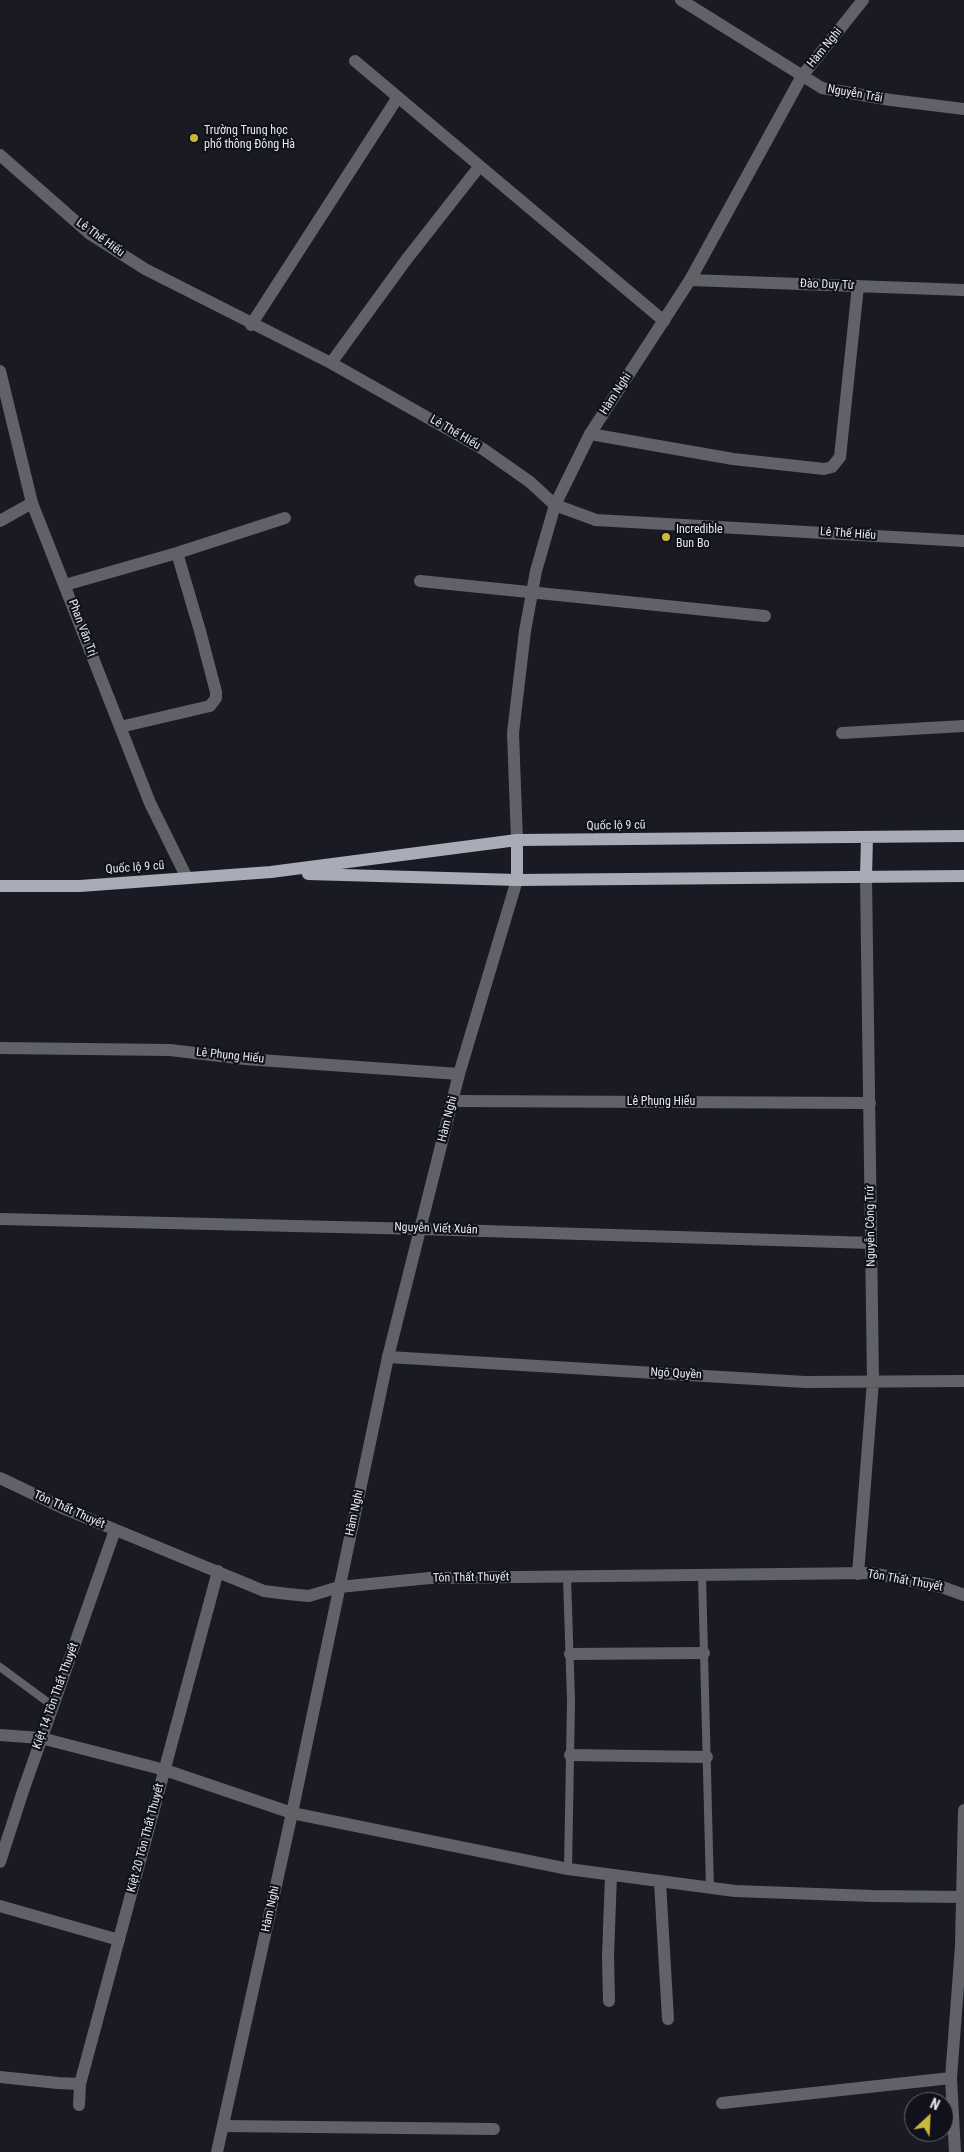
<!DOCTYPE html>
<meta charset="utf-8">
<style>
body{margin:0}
#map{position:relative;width:964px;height:2152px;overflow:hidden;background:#191a24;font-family:"Roboto Condensed",sans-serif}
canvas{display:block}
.north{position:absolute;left:904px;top:2092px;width:50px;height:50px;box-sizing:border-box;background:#10111a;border:1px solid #66676f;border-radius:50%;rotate:25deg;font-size:14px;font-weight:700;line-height:20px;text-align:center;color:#e6e7ee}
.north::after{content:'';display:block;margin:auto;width:18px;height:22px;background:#ceb837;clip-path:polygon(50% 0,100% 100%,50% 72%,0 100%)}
</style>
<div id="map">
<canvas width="964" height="2152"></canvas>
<div class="north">N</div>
</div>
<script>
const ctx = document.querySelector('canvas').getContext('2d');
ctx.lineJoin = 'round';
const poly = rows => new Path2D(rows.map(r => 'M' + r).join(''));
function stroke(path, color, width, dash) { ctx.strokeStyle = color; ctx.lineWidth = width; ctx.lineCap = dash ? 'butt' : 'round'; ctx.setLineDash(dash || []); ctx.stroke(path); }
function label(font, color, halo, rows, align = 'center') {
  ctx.font = font + ' "Roboto Condensed",sans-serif'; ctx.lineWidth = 4.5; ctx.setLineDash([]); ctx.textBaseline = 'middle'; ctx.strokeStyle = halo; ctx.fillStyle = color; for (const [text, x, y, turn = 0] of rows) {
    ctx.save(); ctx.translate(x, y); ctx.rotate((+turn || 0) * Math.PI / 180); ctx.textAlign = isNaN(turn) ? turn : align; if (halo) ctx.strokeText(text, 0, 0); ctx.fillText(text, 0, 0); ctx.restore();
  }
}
const service = poly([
 [702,1575,710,1889],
 [567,1577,571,1701,568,1869],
 [0,1667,53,1706]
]);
const minor = poly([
 [355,61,664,321],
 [0,155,90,234,145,269,331,363,483,449,530,482,555,505,596,520,964,541],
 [690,280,964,290],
 [251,325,398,97],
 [331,363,406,260,479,167],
 [0,371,32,503,150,803,187,878],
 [590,434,733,459,824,469,832,467,840,457,858,286],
 [0,521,32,503],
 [420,581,765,616],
 [65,585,177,553,285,518],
 [120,727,210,706,216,698,216,692,200,631,177,553],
 [842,733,964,726],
 [0,1048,170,1050,245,1059,459,1074],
 [453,1101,870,1103],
 [0,1219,420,1229,871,1243],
 [388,1357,805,1382,964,1381],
 [0,1478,65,1509,264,1591,288,1594,309,1596,339,1587,430,1578,871,1573,942,1587,964,1595],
 [858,1574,873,1381,866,877],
 [570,1654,704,1653],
 [0,1735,41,1738,165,1770,292,1813,568,1869,735,1891,872,1896,964,1897],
 [570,1755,707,1757],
 [0,1862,23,1791,115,1530],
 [660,1882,668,2019],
 [0,1906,119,1940],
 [609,2001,608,1956,611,1875],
 [0,2077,58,2083,80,2084],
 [722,2103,951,2078],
 [79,2105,80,2084,218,1571],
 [223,2126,494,2129],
 [955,2152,951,2078,961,1946,964,1810]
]);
const tertiary = poly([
 [681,0,822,88,891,100,964,109],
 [517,840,513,733,525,631,536,571,555,505,590,434,690,280,802,76,863,0],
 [217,2152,292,1813,388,1357,459,1074,517,880]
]);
const primary = poly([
 [308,874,517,880,964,876],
 [866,877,867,837],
 [517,880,517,840],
 [0,886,80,886,271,872,517,840,964,836]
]);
const markers = [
 [194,138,5,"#ceb837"],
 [666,537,5,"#ceb837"]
];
const streetNames = [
 ["Hàm Nghi",825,48,-51],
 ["Nguyễn Trãi",855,94,10],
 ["Lê Thế Hiếu",100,238,36],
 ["Đào Duy Từ",827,285,2],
 ["Hàm Nghi",616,394,-57],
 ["Lê Thế Hiếu",455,433,30],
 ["Lê Thế Hiếu",848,534,4],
 ["Phan Văn Trị",82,628,69],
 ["Quốc lộ 9 cũ",616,826,-1],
 ["Quốc lộ 9 cũ",135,868,-4],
 ["Lê Phụng Hiểu",230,1056,6],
 ["Lê Phụng Hiểu",661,1102],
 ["Hàm Nghi",448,1119,-76],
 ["Nguyễn Công Trứ",871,1226,-91],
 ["Nguyễn Viết Xuân",436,1229,2],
 ["Ngô Quyền",676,1374,3],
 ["Tôn Thất Thuyết",69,1510,24],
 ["Hàm Nghi",355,1513,-78],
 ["Tôn Thất Thuyết",471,1578,-1],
 ["Tôn Thất Thuyết",905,1581,10],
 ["Kiệt 14 Tôn Thất Thuyết",56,1696,-70],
 ["Kiệt 20 Tôn Thất Thuyết",146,1838,-75],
 ["Hàm Nghi",271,1909,-78]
];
const poiNames = [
 ["Trường Trung học",204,131],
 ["phổ thông Đông Hà",204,145],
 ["Incredible",676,530],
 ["Bun Bo",676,544]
];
stroke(service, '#616267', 8);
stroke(minor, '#616267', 12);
stroke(tertiary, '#616267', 12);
stroke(primary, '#a9abb6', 12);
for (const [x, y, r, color] of markers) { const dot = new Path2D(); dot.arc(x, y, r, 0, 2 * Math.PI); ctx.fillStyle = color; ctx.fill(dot); stroke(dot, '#10111a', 2); }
label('12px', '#e6e7ee', '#10111a', streetNames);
label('12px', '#e6e7ee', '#10111a', poiNames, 'left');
</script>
